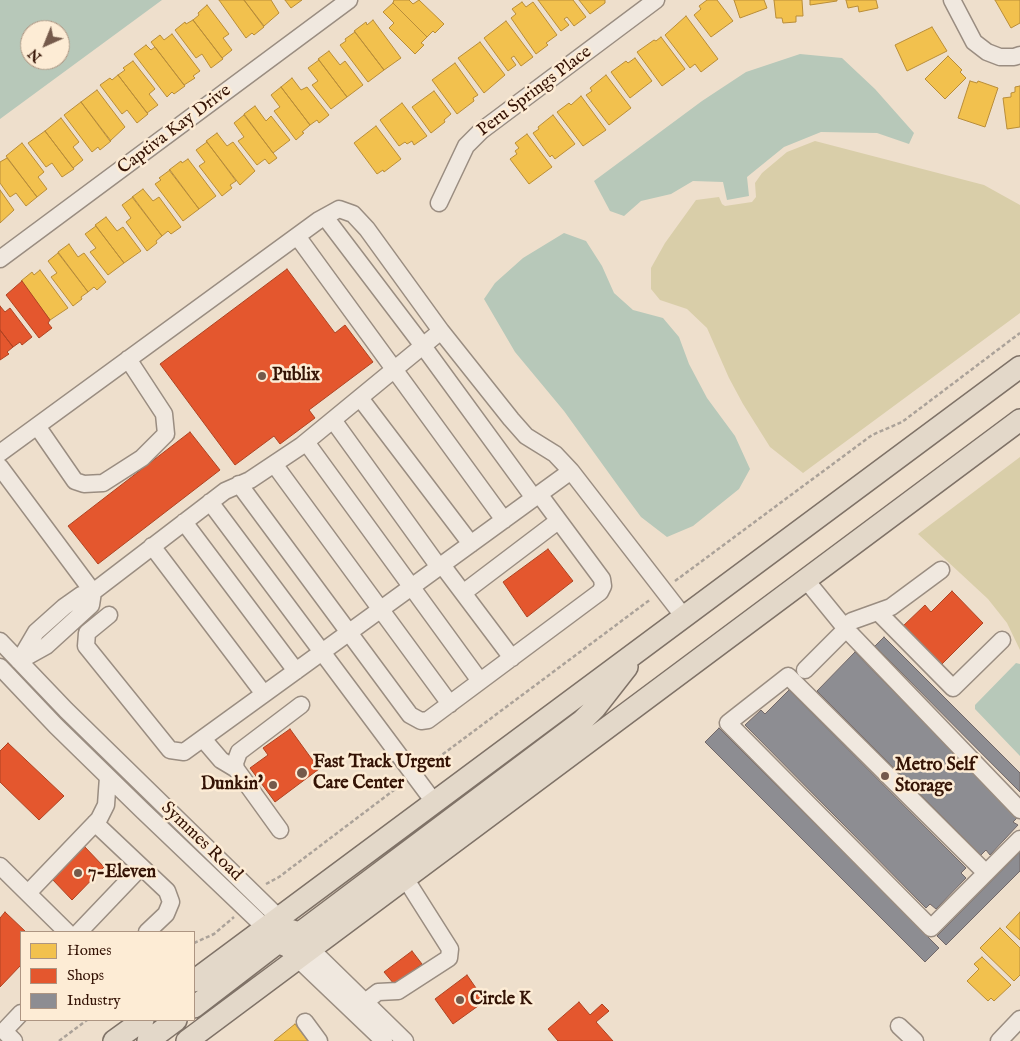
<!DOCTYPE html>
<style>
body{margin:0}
#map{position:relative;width:1020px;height:1041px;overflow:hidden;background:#eedfcc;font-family:"IM FELL English",serif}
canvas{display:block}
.legend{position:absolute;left:20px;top:931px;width:175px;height:90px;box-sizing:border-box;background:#fdecd5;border:1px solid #ad9582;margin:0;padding:6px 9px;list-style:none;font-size:15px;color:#341305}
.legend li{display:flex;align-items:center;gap:10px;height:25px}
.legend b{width:25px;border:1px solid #ad9582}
.north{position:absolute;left:20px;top:20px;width:50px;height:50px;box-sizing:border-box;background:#fdecd5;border:1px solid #ad9582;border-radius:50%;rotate:224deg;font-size:14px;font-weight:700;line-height:20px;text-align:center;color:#341305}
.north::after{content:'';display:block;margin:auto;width:18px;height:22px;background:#755a4b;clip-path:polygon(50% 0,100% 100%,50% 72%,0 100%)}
</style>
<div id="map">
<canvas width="1020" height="1041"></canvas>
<ul class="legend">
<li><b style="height:14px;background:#f2c14e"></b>Homes</li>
<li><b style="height:14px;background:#e4572e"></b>Shops</li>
<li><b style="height:14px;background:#8d8d92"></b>Industry</li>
</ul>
<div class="north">N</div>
</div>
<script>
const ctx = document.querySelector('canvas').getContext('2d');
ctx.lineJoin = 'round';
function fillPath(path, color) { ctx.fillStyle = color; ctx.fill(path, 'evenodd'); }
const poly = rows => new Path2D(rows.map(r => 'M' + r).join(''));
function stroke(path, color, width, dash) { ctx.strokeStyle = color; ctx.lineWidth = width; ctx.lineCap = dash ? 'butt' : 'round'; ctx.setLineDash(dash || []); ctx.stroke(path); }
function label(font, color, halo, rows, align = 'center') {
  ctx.font = font + ' "IM FELL English",serif'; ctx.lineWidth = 5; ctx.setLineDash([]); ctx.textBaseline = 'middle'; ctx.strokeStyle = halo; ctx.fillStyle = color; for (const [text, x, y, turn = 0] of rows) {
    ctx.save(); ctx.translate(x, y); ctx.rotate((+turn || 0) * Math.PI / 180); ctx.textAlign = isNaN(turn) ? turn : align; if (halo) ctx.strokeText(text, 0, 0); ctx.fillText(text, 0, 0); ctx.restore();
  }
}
const green = poly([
 [815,141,984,185,1020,205,1020,313,803,473,770,447,743,404,729,378,707,328,687,309,660,300,651,289,651,268,665,243,696,200,719,197,722,204,725,206,752,202,756,197,755,183,762,173,787,152],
 [1020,457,1020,650,1007,623,988,599,918,534]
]);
const water = poly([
 [0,0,162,0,0,119],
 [30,30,60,30,60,60,30,60],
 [800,54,842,58,875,89,914,133,909,144,877,133,821,132,784,147,747,177,749,196,727,200,723,182,693,181,671,194,641,201,624,216,610,211,594,181,702,101,746,72],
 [564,233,586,241,602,266,614,293,633,310,663,318,679,337,689,364,707,398,735,436,750,469,739,489,693,526,667,537,641,517,621,490,564,411,515,352,484,299,495,283,523,258],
 [1016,663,1020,664,1020,756,975,709,975,705]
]);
const homes = poly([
 [219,0,244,0,264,27,254,35,252,33,246,38,219,0],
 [244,0,271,0,279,13,264,26,244,0],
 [285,0,302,0,291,8,285,0],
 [394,0,409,0,413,4,419,0,444,24,435,33,433,31,427,37,393,3,394,0],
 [538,0,573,0,586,17,574,26,567,17,564,19,569,25,561,31,538,0],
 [579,0,605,0,605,3,590,14,579,0],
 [707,0,717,0,733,21,711,37,694,15,701,9,699,6,707,0],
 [734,0,764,0,767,8,740,18,734,0],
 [774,0,802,0,803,16,796,16,796,22,783,23,782,18,776,18,774,0],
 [810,0,837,0,837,1,810,5,810,0],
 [846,0,876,0,878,8,859,12,858,6,848,8,846,0],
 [995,0,1020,0,1020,23,1011,28,995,0],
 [522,2,526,7,533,2,557,35,546,43,548,45,536,54,511,18,516,14,512,9,522,2],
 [393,3,427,37,421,43,424,45,415,54,389,28,394,23,383,12,393,3],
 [207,5,229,34,223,38,232,50,222,58,193,20,199,15,198,13,207,5],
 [686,16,718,59,701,72,695,64,690,68,665,35,686,16],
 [193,20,223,59,211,68,202,54,196,58,175,30,185,22,186,24,193,20],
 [373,20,401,58,384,70,354,31,366,22,367,25,373,20],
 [506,21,533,57,521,66,514,56,511,58,516,65,508,71,484,38,506,21],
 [932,27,947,51,907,71,895,45,932,27],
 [355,32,384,70,368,82,340,45,346,41,345,39,355,32],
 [172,34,200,71,193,76,195,78,184,85,151,42,160,35,164,40,172,34],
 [661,37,685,69,662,86,637,52,654,40,656,41,661,37],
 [480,42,505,75,484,93,458,58,480,42],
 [146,45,151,50,155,47,185,86,174,94,172,92,167,97,134,54,146,45],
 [329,51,340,65,345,61,363,85,347,97,318,59,329,51],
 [948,56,962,70,960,72,966,78,945,99,925,79,948,56],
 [635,58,652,81,630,98,611,72,626,61,628,63,635,58],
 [319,60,347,97,331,109,312,85,318,81,308,68,319,60],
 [133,61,155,89,149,94,158,105,147,113,118,75,125,70,123,68,133,61],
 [455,63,478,95,473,98,474,101,457,114,432,80,455,63],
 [118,75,148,114,137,123,127,110,122,114,100,85,110,78,112,80,118,75],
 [606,75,631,108,609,125,586,95,592,91,590,88,606,75],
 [292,78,301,90,307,87,329,115,319,123,317,120,310,125,281,87,292,78],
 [970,81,977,83,978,81,998,88,985,127,958,118,970,81],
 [1020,86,1020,127,1007,129,1003,98,1011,97,1011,93,1015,92,1015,87,1020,86],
 [281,87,310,125,302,132,304,133,296,140,274,111,280,107,271,95,281,87],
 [97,90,125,127,110,141,81,102,97,90],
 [434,91,451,114,444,120,445,122,431,133,412,107,434,91],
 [581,96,606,130,583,146,557,112,569,103,571,105,581,96],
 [81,102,111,141,100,150,98,147,92,152,64,115,81,102],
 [402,103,427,136,414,145,412,141,407,144,405,142,399,146,380,120,402,103],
 [255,106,266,121,271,116,290,140,273,153,244,114,255,106],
 [244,115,277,158,269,164,265,159,257,165,238,141,244,137,234,123,244,115],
 [553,115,575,144,555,159,552,155,550,157,533,133,539,129,538,127,553,115],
 [61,118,79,142,73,147,83,160,73,168,45,131,61,118],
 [376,126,401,159,384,172,383,170,377,174,354,143,376,126],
 [45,131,74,169,62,177,52,163,46,167,28,143,45,131],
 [217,133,227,146,233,142,255,171,240,185,206,141,217,133],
 [527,134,552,167,529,184,510,159,517,154,515,151,519,148,515,143,527,134],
 [207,142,236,181,230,185,232,188,222,196,199,166,205,162,196,150,207,142],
 [22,143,44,172,38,177,47,189,37,197,6,156,22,143],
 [7,158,37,197,26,206,16,193,10,197,0,183,0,162,7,158],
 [188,159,216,196,199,209,169,170,181,161,182,163,188,159],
 [170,170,199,209,183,221,155,184,161,180,159,178,170,170],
 [143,189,153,201,159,197,181,227,171,234,168,231,162,236,132,197,143,189],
 [0,190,14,210,0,223,0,190],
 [133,197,162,236,156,241,157,243,147,251,126,222,131,218,122,205,133,197],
 [106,217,117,231,123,227,141,251,124,263,95,225,106,217],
 [96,226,124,263,108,275,90,252,96,248,85,234,96,226],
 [69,244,78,257,84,253,106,282,97,290,94,287,88,292,58,252,69,244],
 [58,253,88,292,81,297,82,299,73,306,51,277,57,273,48,261,58,253],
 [40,270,68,308,50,320,21,281,32,272,34,275,40,270],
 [1020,912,1020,940,1006,927,1020,912],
 [1000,928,1020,948,1020,975,1014,981,980,948,1000,928],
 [982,957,1011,985,994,1001,991,998,988,1001,967,981,979,969,974,964,982,957],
 [295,1024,308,1041,274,1041,295,1024]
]);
const shops = poly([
 [287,269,335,333,345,325,373,362,309,410,315,418,280,444,274,436,235,465,160,364,287,269],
 [22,281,50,320,48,323,52,328,39,338,6,295,22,281],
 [0,306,5,312,10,308,32,337,22,345,20,342,13,347,0,330,0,306],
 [0,330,13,347,7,352,9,354,0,360,0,330],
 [190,432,220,470,98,564,68,526,190,432],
 [548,549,573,581,527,617,503,582,548,549],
 [952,591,983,623,940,666,902,627,925,605,931,612,952,591],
 [290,729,319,769,275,802,250,768,268,755,263,748,290,729],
 [8,743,64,796,39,820,0,782,0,751,8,743],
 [84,846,104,867,72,900,52,879,84,846],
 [5,912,26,932,21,932,21,965,0,987,0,918,5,912],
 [412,951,422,964,394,984,384,972,412,951],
 [467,975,485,1001,453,1024,435,999,467,975],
 [579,1002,590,1015,602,1004,609,1011,596,1022,613,1041,558,1041,548,1029,579,1002]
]);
const industry = poly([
 [884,637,1020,773,1020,792,875,646,884,637],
 [855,652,1017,818,1013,822,1018,825,990,855,986,850,981,855,817,691,855,652],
 [789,690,966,868,961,873,966,878,936,909,930,904,926,908,745,725,761,710,765,714,789,690],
 [719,728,939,948,925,962,705,742,719,728],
 [1020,852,1020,871,946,945,937,936,1020,852]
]);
const path = poly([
 [675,581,872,435,902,422,1020,333],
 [427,766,651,599],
 [266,884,279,877,402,784],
 [194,943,214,934,234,917],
 [59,1041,87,1020]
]);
const minor = poly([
 [952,0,974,42,987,52,1000,57,1014,57,1020,55],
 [439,203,466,146,481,131,656,0],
 [325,217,423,346,534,498],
 [297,236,504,520],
 [0,259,349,0],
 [441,331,511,419,526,436,555,454,571,471],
 [360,398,471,544],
 [333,420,439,567],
 [37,426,75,481,84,484,103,483,142,458,166,434,164,414,128,359],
 [306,442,480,681],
 [0,453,319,220,339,209,353,214,367,229,441,331,301,446,250,480,225,491,93,592,81,595,64,607,36,632,19,661],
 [274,464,450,704],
 [0,467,93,592,91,605,46,646,19,661],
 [239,484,410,715,421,721,428,720,600,592,603,586,602,579,539,494],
 [210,502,322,652,571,471,684,617],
 [184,522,296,671],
 [152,546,264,694],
 [442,565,512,658],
 [806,580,846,629,1020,810],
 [463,593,558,521],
 [878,612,953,688,1002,640],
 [109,615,87,633,86,646,170,750,184,752,322,652,434,802],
 [844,626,852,621,891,607,941,570],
 [0,641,66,710,405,1041],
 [0,667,56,726,142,810,384,1041],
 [805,670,846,629],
 [203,739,221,760,236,769,280,830],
 [236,769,235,763,239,752,301,705],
 [95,823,167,891,171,902,166,914,147,932],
 [0,866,67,932],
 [986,873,788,676,728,723,931,928,1020,839],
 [28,893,99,819,106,805,108,777],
 [79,932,141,867],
 [365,1002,378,992,398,991,449,958,450,949,405,878],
 [305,1022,319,1041],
 [899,1026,915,1041],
 [14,1041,4,1031,21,1013],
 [999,1041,1020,1019]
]);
const major = poly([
 [284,945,582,721,595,708,627,667],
 [194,981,1020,367],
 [194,1007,293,931],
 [114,1041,143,1020],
 [148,1041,176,1020],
 [187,1041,1020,420]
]);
const markers = [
 [262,376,5,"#755a4b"],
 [302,773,6,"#755a4b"],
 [885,776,5,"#755a4b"],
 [273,785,5,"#755a4b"],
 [78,873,5,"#755a4b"],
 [460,1000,5,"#755a4b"]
];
const streetNames = [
 ["Peru Springs Place",535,92,-37],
 ["Captiva Kay Drive",175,130,-37],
 ["Symmes Road",201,842,44]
];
const poiNames = [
 ["Publix",272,376],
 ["Fast Track Urgent",313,763],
 ["Care Center",313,784],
 ["Metro Self",895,766],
 ["Storage",895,787],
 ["Dunkin'",263,785,"right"],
 ["7-Eleven",88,873],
 ["Circle K",470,1000]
];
fillPath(green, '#d9cea9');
fillPath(water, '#b7c8b9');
fillPath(homes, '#f2c14e');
stroke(homes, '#b98d38', 1);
fillPath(shops, '#e4572e');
stroke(shops, '#af4322', 1);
fillPath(industry, '#8d8d92');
stroke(industry, '#726868', 1);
stroke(minor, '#9a8d81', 19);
stroke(major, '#7f7267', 24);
stroke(path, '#aba299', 2.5, [4, 2.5]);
stroke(minor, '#f0e8df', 16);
stroke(major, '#e3d8c9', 21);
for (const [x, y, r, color] of markers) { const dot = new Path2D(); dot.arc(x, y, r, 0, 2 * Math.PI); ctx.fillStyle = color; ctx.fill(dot); stroke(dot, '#fdecd5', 2); }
label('18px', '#341305', '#fdecd5', streetNames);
label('bold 18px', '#341305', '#fdecd5', poiNames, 'left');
</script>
